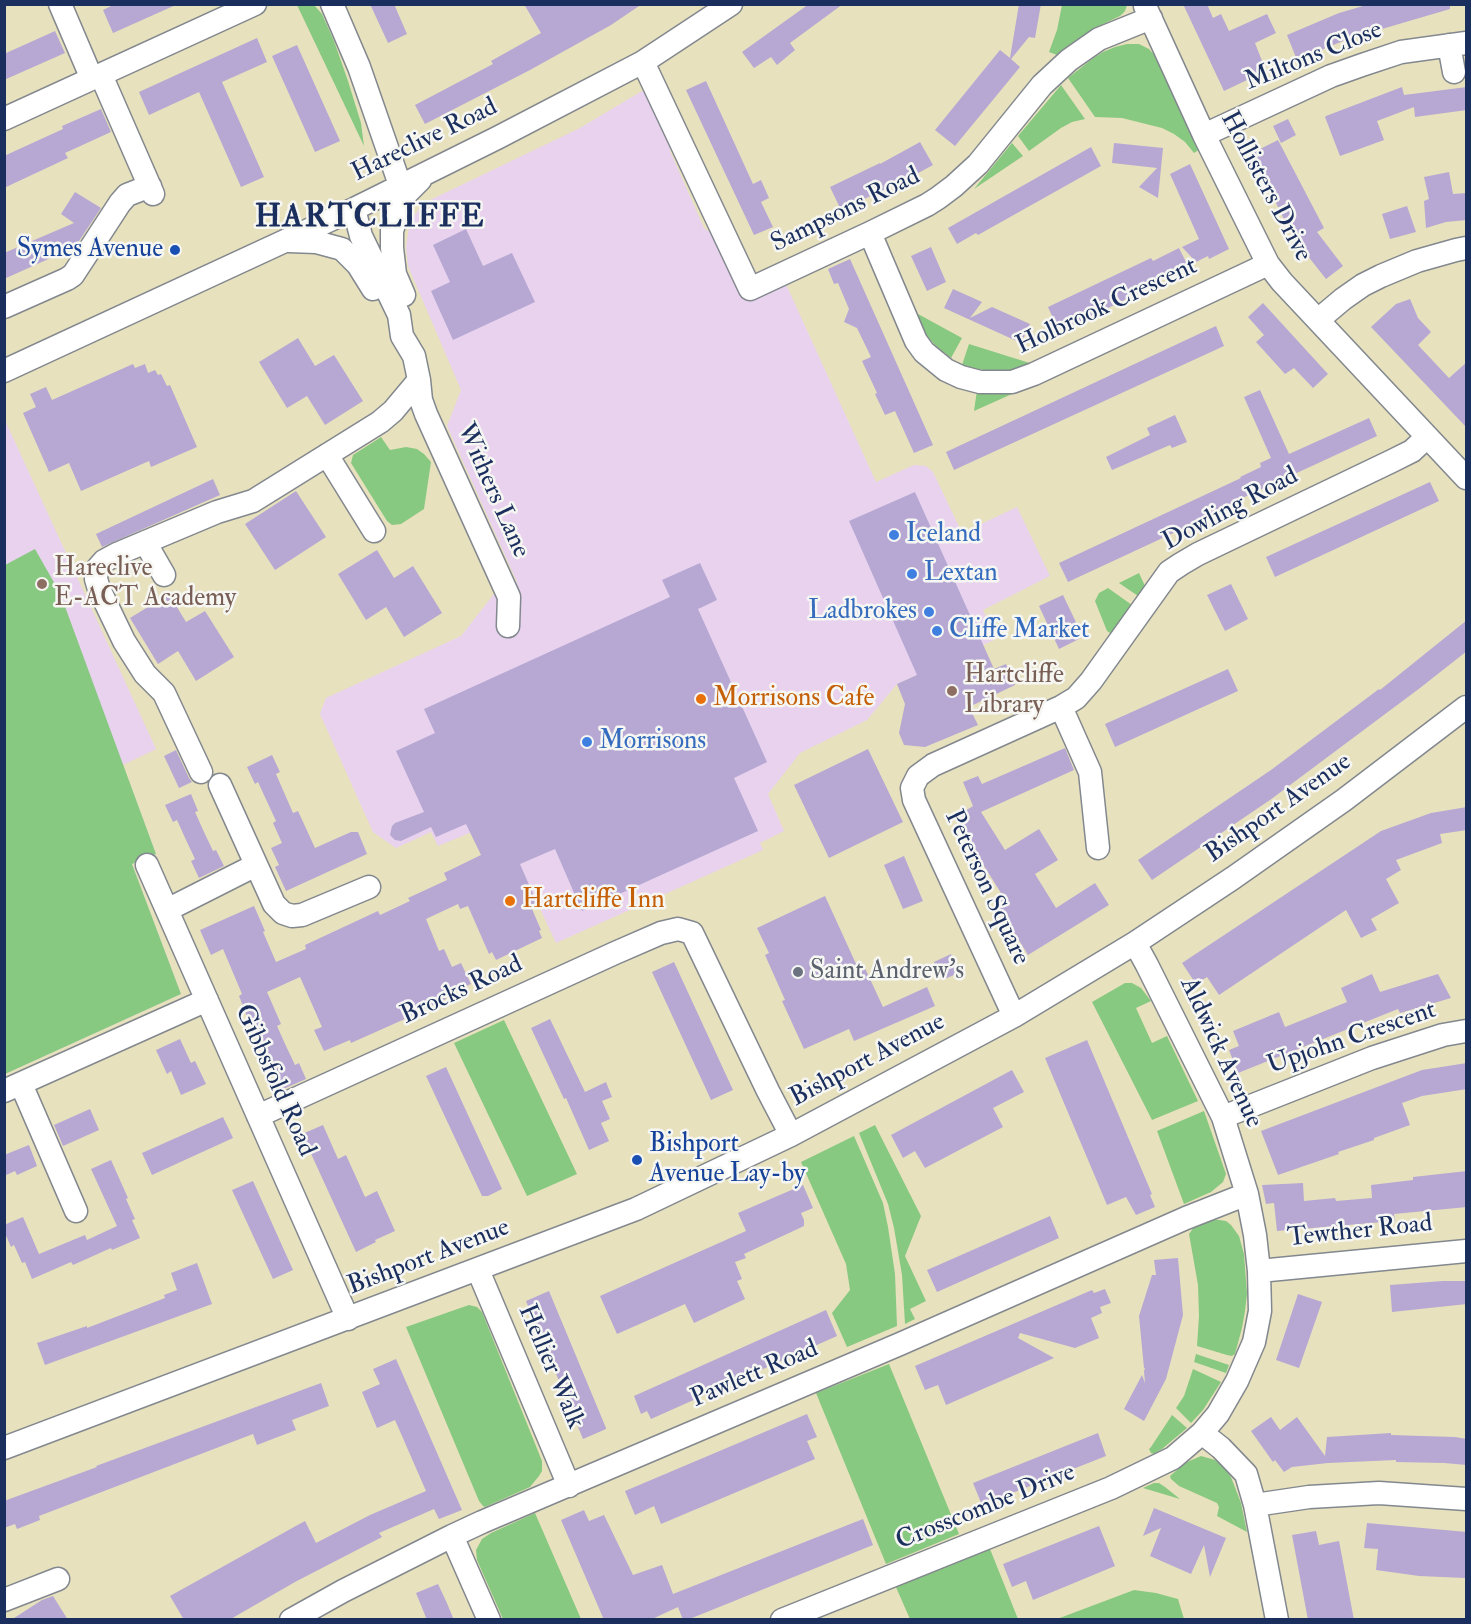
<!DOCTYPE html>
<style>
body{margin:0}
#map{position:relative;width:1471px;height:1624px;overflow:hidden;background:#e8e1be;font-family:"IM FELL Double Pica",serif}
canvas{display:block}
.frame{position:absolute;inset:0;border:6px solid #1b2f5e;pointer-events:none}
</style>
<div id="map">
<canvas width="1471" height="1624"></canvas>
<div class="frame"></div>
</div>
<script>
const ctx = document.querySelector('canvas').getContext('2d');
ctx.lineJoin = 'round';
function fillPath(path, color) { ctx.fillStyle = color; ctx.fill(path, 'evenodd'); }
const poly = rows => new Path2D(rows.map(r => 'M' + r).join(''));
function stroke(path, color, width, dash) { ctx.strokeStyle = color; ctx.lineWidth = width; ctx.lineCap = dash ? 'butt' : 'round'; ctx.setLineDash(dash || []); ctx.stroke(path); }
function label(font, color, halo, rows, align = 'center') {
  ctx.font = font + ' "IM FELL Double Pica",serif'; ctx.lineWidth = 5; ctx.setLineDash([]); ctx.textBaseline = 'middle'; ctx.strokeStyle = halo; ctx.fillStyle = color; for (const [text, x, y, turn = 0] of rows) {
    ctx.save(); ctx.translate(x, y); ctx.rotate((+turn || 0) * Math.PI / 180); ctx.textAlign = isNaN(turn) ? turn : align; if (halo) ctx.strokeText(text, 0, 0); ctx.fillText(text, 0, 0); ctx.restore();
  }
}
const built = poly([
 [642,91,655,102,672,137,670,151,704,228,717,237,747,300,785,282,876,482,914,465,926,466,933,472,962,533,1017,507,1050,576,983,610,996,639,897,684,867,720,800,753,768,794,784,831,760,843,763,850,556,943,499,821,438,846,431,832,396,848,373,832,320,714,326,698,461,636,494,594,517,582,447,426,461,390,408,266,406,247,410,221,424,203,580,128],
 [4,418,156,749,123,765,156,854,132,864,181,994,5,1074]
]);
const green = poly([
 [297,5,314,5,322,14,334,41,348,81,361,123,364,146],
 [1062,5,1062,4,1127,5,1125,11,1120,16,1091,30,1057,55,1049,52,1057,30],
 [1127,44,1139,44,1149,49,1159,60,1200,149,1194,153,1185,142,1174,134,1162,128,1122,118,1095,117,1068,78,1092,59,1103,52,1115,47],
 [1061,85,1085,119,1072,122,1061,128,1029,151,1018,136],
 [1012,143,1023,156,974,189],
 [918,314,962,338,951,358,935,345,925,334,919,321],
 [969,344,1036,365,1016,371,996,372,972,368,962,365],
 [977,390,1012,394,974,411],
 [381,437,390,450,406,447,417,449,424,454,431,462,424,509,401,524,392,525,387,521,351,463,353,455],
 [35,549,60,593,156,854,132,864,181,994,5,1074,5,565],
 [1139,573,1145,586,1138,596,1119,583],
 [1108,588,1132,605,1113,632,1110,633,1107,631,1095,601,1099,593],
 [1125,983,1132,983,1141,988,1151,1001,1136,1008,1152,1043,1167,1036,1198,1101,1152,1120,1092,1002],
 [504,1020,577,1174,527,1196,454,1043],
 [1204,1111,1226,1174,1223,1182,1211,1192,1184,1204,1157,1131],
 [875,1125,921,1216,905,1256,926,1301,910,1309,915,1319,905,1324,902,1275,894,1228,888,1204,859,1133],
 [854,1136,883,1203,888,1227,895,1274,897,1326,847,1347,832,1313,850,1290,846,1264,801,1162],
 [1212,1219,1226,1221,1231,1225,1239,1236,1244,1254,1247,1294,1245,1311,1242,1328,1235,1354,1232,1356,1227,1355,1197,1346,1199,1316,1198,1285,1189,1234,1194,1227],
 [469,1305,477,1307,482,1312,542,1461,542,1471,539,1476,530,1487,485,1507,483,1506,479,1501,406,1327],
 [1196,1354,1229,1365,1226,1373,1194,1362],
 [889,1364,959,1534,886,1564,816,1393],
 [1193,1369,1221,1382,1203,1410,1191,1423,1176,1408,1184,1396],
 [1172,1415,1187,1428,1162,1449,1154,1454,1151,1453,1149,1449,1151,1447],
 [1201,1456,1215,1460,1225,1469,1231,1477,1241,1503,1247,1532,1217,1516,1219,1507,1217,1503,1179,1486,1171,1479,1170,1476,1185,1463],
 [1154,1483,1159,1483,1165,1487,1180,1499,1143,1488],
 [535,1513,581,1619,503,1619,477,1560,476,1550,482,1539,491,1533],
 [990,1549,1018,1619,910,1619,895,1585],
 [1134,1590,1156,1593,1178,1599,1184,1619,1057,1619]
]);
const building = poly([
 [115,4,178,4,113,33,103,10],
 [370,4,394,4,407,34,388,43],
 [524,4,642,4,611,25,530,70,425,124,415,105,493,64,491,61,541,33],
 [809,4,843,4,790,43,795,50,777,65,771,57,754,68,742,52],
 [1019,4,1041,4,1035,38,1029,37,1011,59,1020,67,955,146,935,130,1000,50,1010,58],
 [1183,4,1207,4,1213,18,1221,14,1229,31,1267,14,1276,33,1255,43,1266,71,1224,91],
 [1370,4,1450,4,1450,9,1348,39,1297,60,1287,35,1339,13],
 [55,31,65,53,4,80,4,54],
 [257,38,267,62,222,82,264,177,241,187,199,92,149,115,139,92],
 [297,45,340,141,315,152,272,56],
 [706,81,753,184,761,180,769,198,761,202,773,227,754,235,686,90],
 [1402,87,1404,95,1467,87,1467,110,1415,117,1414,107,1377,121,1384,140,1340,156,1325,117,1326,116],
 [101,109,111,132,65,153,68,158,4,188,4,156,63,129,62,126],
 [1288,119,1296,135,1281,143,1273,126],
 [1278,140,1324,228,1317,232,1343,266,1326,279,1292,236,1252,153],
 [920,142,933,165,898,184,898,183,841,210,830,187,880,163,880,164],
 [1114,143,1163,148,1158,198,1139,187,1157,168,1112,163],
 [1091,147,1101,166,978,235,976,233,957,244,948,228],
 [1190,164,1229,249,1209,259,1208,256,1196,262,1182,247,1199,239,1170,174],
 [1449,172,1453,194,1467,193,1467,220,1446,222,1426,228,1424,201,1429,199,1424,177],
 [75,192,101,208,75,247,4,279,4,253,74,223,61,214],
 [1407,206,1416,232,1390,239,1382,214],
 [466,229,483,266,512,253,535,302,453,340,431,291,450,282,433,245],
 [931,247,946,282,927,291,911,256],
 [1179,248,1188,266,1153,283,1154,286,1062,330,1056,325,1048,307,1151,258,1153,261],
 [850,259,933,445,914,453,895,411,885,415,875,394,877,393,862,361,871,357,857,328,844,322,849,309,838,283,834,284,828,269],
 [953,289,982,302,970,318,992,307,1030,324,1021,343,944,308],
 [1410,299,1418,318,1431,332,1418,345,1449,378,1467,362,1467,428,1371,327,1396,304],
 [1263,303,1328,374,1313,388,1294,368,1285,374,1256,342,1264,335,1248,317],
 [1216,326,1224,346,954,470,946,452],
 [298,338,315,366,334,355,363,401,325,425,307,396,287,408,259,362],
 [133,364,135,368,145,364,148,373,155,370,158,375,161,374,167,386,170,385,197,447,151,467,149,461,81,491,69,463,49,472,23,413,36,407,30,394,46,387,52,400],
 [1260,390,1289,454,1369,418,1377,436,1238,500,1240,502,1068,582,1059,563,1241,478,1240,477,1261,467,1260,463,1271,458,1244,397],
 [1175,415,1187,442,1172,448,1170,445,1112,470,1106,457,1150,435,1147,428],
 [213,479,220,495,102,547,96,534],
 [1430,482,1439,501,1275,577,1266,557],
 [296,491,326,537,275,570,245,524],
 [915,492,994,669,1006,664,1015,685,969,707,978,725,925,747,904,745,899,733,905,704,897,684,917,675,849,521],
 [377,550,394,578,413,566,442,613,404,637,386,607,366,620,338,574],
 [700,563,717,600,698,609,767,762,734,778,758,831,582,911,555,849,520,864,537,903,534,904,535,908,532,909,541,930,539,931,542,938,496,960,492,952,489,954,468,906,460,909,458,904,426,919,439,951,444,949,452,967,461,963,471,984,445,995,446,999,424,1009,425,1010,351,1043,350,1040,324,1051,314,1030,322,1027,300,977,267,992,281,1024,277,1026,286,1046,295,1065,299,1063,306,1079,281,1090,274,1074,277,1073,260,1034,256,1036,248,1019,239,996,242,994,223,949,211,955,200,930,254,906,265,931,263,932,276,962,306,949,305,945,378,911,380,915,410,901,408,898,447,880,444,873,481,855,466,824,436,837,431,827,401,841,395,840,390,835,392,826,395,823,424,812,396,751,435,733,424,709,670,597,662,580],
 [1231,584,1248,619,1225,631,1207,595],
 [169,594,186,622,205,611,234,657,196,681,178,651,158,664,130,618],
 [1063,595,1083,637,1059,649,1039,606],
 [1467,620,1467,651,1420,688,1270,800,1152,880,1138,860,1271,770,1379,689,1380,690],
 [1228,669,1238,691,1115,747,1105,724],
 [1065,748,1074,770,981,812,1005,850,1039,829,1058,860,1035,874,1056,908,1095,883,1109,905,1028,955,993,898,1001,893,954,818,973,806,963,782,978,776,982,784],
 [868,749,903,822,829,858,794,785],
 [176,750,189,778,192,782,179,788,164,756],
 [272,755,280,772,276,774,293,813,298,811,315,848,351,832,358,832,367,854,286,891,275,867,279,865,271,848,282,843,273,823,276,821,258,782,255,784,247,767],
 [191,794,198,811,195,812,204,832,213,851,216,850,224,866,199,878,191,861,195,859,186,840,177,820,173,822,165,805],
 [1467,807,1467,830,1440,834,1442,843,1396,860,1401,870,1386,879,1399,903,1371,919,1377,930,1361,938,1346,910,1219,995,1207,977,1196,984,1182,963,1381,831,1431,813],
 [904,856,923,901,903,909,884,865],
 [825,896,857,966,863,964,883,1007,927,987,935,1006,854,1041,849,1029,804,1049,782,1001,785,1000,765,955,769,953,757,928],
 [951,954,959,973,942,980,934,962],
 [674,962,733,1090,711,1100,652,972],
 [1372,974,1380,992,1438,974,1451,998,1400,1013,1398,1009,1238,1073,1229,1050,1239,1046,1233,1031,1279,1012,1285,1027,1315,1015,1347,1002,1341,988],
 [550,1019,585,1092,606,1082,612,1097,602,1101,610,1119,601,1123,609,1141,589,1150,566,1098,564,1099,531,1028],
 [180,1039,191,1063,195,1061,206,1084,181,1095,171,1071,167,1074,156,1050],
 [1087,1040,1152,1194,1150,1195,1155,1207,1136,1215,1126,1197,1107,1205,1045,1058],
 [1467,1063,1467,1089,1422,1096,1402,1103,1410,1125,1374,1138,1374,1140,1338,1152,1339,1154,1278,1175,1261,1131,1422,1070],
 [446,1067,502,1189,488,1196,482,1196,426,1076],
 [1012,1070,1024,1092,993,1108,1003,1127,925,1168,915,1151,903,1158,891,1135],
 [90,1109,99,1130,63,1146,54,1125],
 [223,1117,233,1138,152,1175,142,1153],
 [323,1125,338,1159,346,1155,365,1197,377,1191,395,1231,375,1240,376,1242,356,1252,302,1134],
 [29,1145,37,1166,17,1175,15,1171,4,1176,4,1155],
 [111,1160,128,1198,126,1199,135,1219,132,1220,140,1238,112,1250,111,1248,73,1265,71,1262,32,1279,25,1262,22,1263,14,1245,11,1247,4,1231,4,1225,23,1217,39,1254,85,1235,87,1240,117,1226,91,1169],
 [1467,1171,1467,1207,1394,1214,1395,1221,1277,1231,1274,1203,1266,1204,1262,1185,1303,1183,1304,1201,1335,1198,1336,1201,1372,1198,1371,1185,1413,1180,1413,1177],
 [253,1181,293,1270,273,1279,232,1190],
 [803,1185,813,1208,801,1213,804,1220,804,1226,744,1254,746,1258,735,1262,742,1279,737,1281,745,1299,694,1323,685,1304,617,1334,600,1296,746,1231,738,1213],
 [1050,1216,1059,1238,937,1292,927,1270],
 [1178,1258,1183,1315,1166,1379,1144,1421,1124,1409,1142,1375,1145,1383,1144,1371,1145,1368,1144,1368,1139,1316,1152,1275,1156,1275,1154,1260],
 [197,1263,212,1304,45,1365,37,1343,87,1326,87,1328,165,1298,164,1295,177,1290,171,1273],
 [1443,1281,1467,1281,1467,1304,1392,1312,1390,1285],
 [1105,1289,1111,1303,1100,1307,1102,1313,1091,1318,1099,1338,1075,1348,1020,1333,1018,1338,1054,1358,946,1405,938,1385,925,1390,915,1366,1092,1290,1094,1293],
 [549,1291,606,1428,606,1429,583,1439,526,1301],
 [1298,1294,1322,1302,1299,1368,1276,1360],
 [826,1310,837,1336,651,1419,647,1411,641,1414,634,1396],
 [396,1359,462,1510,439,1519,434,1509,379,1533,382,1537,295,1582,229,1620,184,1620,170,1596,294,1527,305,1521,316,1543,370,1515,426,1491,395,1420,377,1428,362,1392,380,1384,373,1369],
 [321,1383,329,1406,292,1420,296,1430,257,1445,253,1434,39,1516,40,1520,17,1529,15,1524,4,1528,4,1501,97,1467,96,1466],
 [807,1414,817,1437,807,1441,815,1459,661,1524,654,1506,635,1515,625,1491],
 [1271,1417,1280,1430,1297,1417,1325,1456,1327,1437,1391,1433,1391,1435,1455,1437,1467,1439,1467,1465,1444,1463,1396,1462,1396,1460,1328,1463,1292,1467,1284,1472,1275,1460,1273,1462,1251,1431],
 [1098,1433,1106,1456,982,1505,973,1483],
 [1154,1508,1226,1538,1210,1577,1204,1545,1191,1574,1150,1556,1161,1528,1143,1536],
 [584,1510,589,1521,604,1515,633,1575,662,1565,678,1607,650,1620,604,1620,561,1520],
 [863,1519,873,1545,687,1620,683,1620,673,1594],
 [1367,1523,1467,1532,1465,1578,1419,1576,1376,1570,1378,1549,1364,1548],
 [1099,1526,1115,1566,1033,1600,1026,1581,1012,1587,1003,1564],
 [1316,1531,1319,1545,1339,1541,1354,1620,1308,1620,1292,1535],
 [438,1584,446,1601,454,1620,427,1620,416,1593],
 [53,1596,68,1620,11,1620,42,1600]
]);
const minor = poly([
 [60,4,92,79],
 [332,4,359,67,400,185],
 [1145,6,1204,135,1268,264,1282,282,1466,478],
 [1449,45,1454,72],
 [643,62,750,289,870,233,927,205,938,198,954,186,978,164,1042,85,1069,60,1099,39,1151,18],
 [101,75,153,194],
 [4,119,255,4],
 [1204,135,1331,76,1362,65,1401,52,1466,43],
 [870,233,916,341,924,352,946,370,961,377,980,382,1012,382,1034,374,1268,264],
 [289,241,316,242,342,249,358,265,373,289],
 [404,295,395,274,392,248,392,231,402,198,420,180],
 [4,307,67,279,73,275,120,203,127,195,150,186],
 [1318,320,1343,299,1363,285,1381,276,1417,261,1456,250,1466,248],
 [4,371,354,209,497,138,643,62,731,4],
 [419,380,421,400,426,414,509,597,508,626],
 [327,455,374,531],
 [145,542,164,575],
 [1061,707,1090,772,1098,848],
 [201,772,164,693,145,674,124,641,99,589,96,579,97,569,104,561,117,554,217,512,253,501,380,422,393,411,419,380,414,356,402,336,399,315,361,236,354,209],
 [220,785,274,904,283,913,292,916,302,915,369,887],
 [147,865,348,1319],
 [167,910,256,865],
 [1135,943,1147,965,1223,1117,1247,1194,1255,1235,1259,1271,1260,1311,1254,1342,1237,1381,1218,1414,1202,1433,1221,1448,1246,1474,1255,1505,1277,1620],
 [1014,1016,914,800,912,788,918,776,933,765,1061,707,1076,698,1091,681,1169,572,1181,564,1198,554,1392,461,1412,451,1427,437],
 [21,1084,76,1211],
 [4,1091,207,1000],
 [258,1116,615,953,661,933,678,929,692,933,768,1091,791,1135],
 [1223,1117,1372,1058,1443,1035,1466,1031],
 [478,1270,569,1486],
 [1259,1271,1466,1251],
 [4,1448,636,1209,791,1135,1014,1016,1135,943,1233,878,1344,800,1466,707],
 [1255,1505,1309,1497,1379,1493,1466,1499],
 [452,1536,489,1620],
 [4,1600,58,1579],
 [291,1620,343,1591,452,1536,482,1522,900,1344,1186,1218,1247,1194],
 [782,1620,1111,1488,1173,1458,1202,1433]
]);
const markers = [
 [175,250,6,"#1a4fb4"],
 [894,535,6,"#3f7fe0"],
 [912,574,6,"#3f7fe0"],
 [42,584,6,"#8d6e63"],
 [929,612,6,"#3f7fe0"],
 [937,631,6,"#3f7fe0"],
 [952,691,6,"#8d6e63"],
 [701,699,6,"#e8710a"],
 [587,742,6,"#3f7fe0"],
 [510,901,6,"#e8710a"],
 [798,972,6,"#6b7280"],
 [637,1160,6,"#1a4fb4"]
];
const streetNames = [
 ["Miltons Close",1314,57,-22],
 ["Hareclive Road",425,141,-26],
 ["Hollisters Drive",1265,187,62],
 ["Sampsons Road",846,211,-26],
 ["Holbrook Crescent",1107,307,-25],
 ["Withers Lane",492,491,66],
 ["Dowling Road",1231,510,-28],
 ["Bishport Avenue",1279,809,-35],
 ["Peterson Square",986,888,65],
 ["Brocks Road",462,991,-25],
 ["Upjohn Crescent",1352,1039,-19],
 ["Aldwick Avenue",1220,1053,65],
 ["Bishport Avenue",868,1061,-28],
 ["Gibbsfold Road",274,1081,66],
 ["Tewther Road",1360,1232,-6],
 ["Bishport Avenue",429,1258,-21],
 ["Hellier Walk",550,1367,67],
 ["Pawlett Road",755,1375,-23],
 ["Crosscombe Drive",986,1508,-22]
];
const transitNames = [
 ["Symes Avenue",163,250],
 ["Bishport",649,1145,"left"],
 ["Avenue Lay-by",649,1175,"left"]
];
const shopNames = [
 ["Iceland",906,535],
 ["Lextan",924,574],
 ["Ladbrokes",917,612,"right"],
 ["Cliffe Market",949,631],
 ["Morrisons",599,742]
];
const educationNames = [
 ["Hareclive",54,569],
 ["E-ACT Academy",54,599],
 ["Hartcliffe",964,676],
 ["Library",964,706]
];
const foodNames = [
 ["Morrisons Cafe",713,699],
 ["Hartcliffe Inn",522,901]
];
const worshipNames = [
 ["Saint Andrew's",810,972]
];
const districtNames = [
 ["HARTCLIFFE",370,219]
];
fillPath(built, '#e8d2ee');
fillPath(green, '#88c981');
fillPath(building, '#b6a8d3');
stroke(minor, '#82888e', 25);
stroke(minor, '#fff', 22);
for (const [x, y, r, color] of markers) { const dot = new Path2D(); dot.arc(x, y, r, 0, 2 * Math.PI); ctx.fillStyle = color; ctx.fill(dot); stroke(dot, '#f6f6f2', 2); }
label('26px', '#1b2f5e', '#f6f6f2', streetNames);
label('26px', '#164399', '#f6f6f2', transitNames, 'right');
label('26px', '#366cbe', '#f6f6f2', shopNames, 'left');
label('26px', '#785e54', '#f6f6f2', educationNames, 'left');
label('26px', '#c56008', '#f6f6f2', foodNames, 'left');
label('26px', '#5b616d', '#f6f6f2', worshipNames, 'left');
ctx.letterSpacing = '1.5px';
label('bold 32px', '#1b2f5e', '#f6f6f2', districtNames);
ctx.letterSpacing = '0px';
</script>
